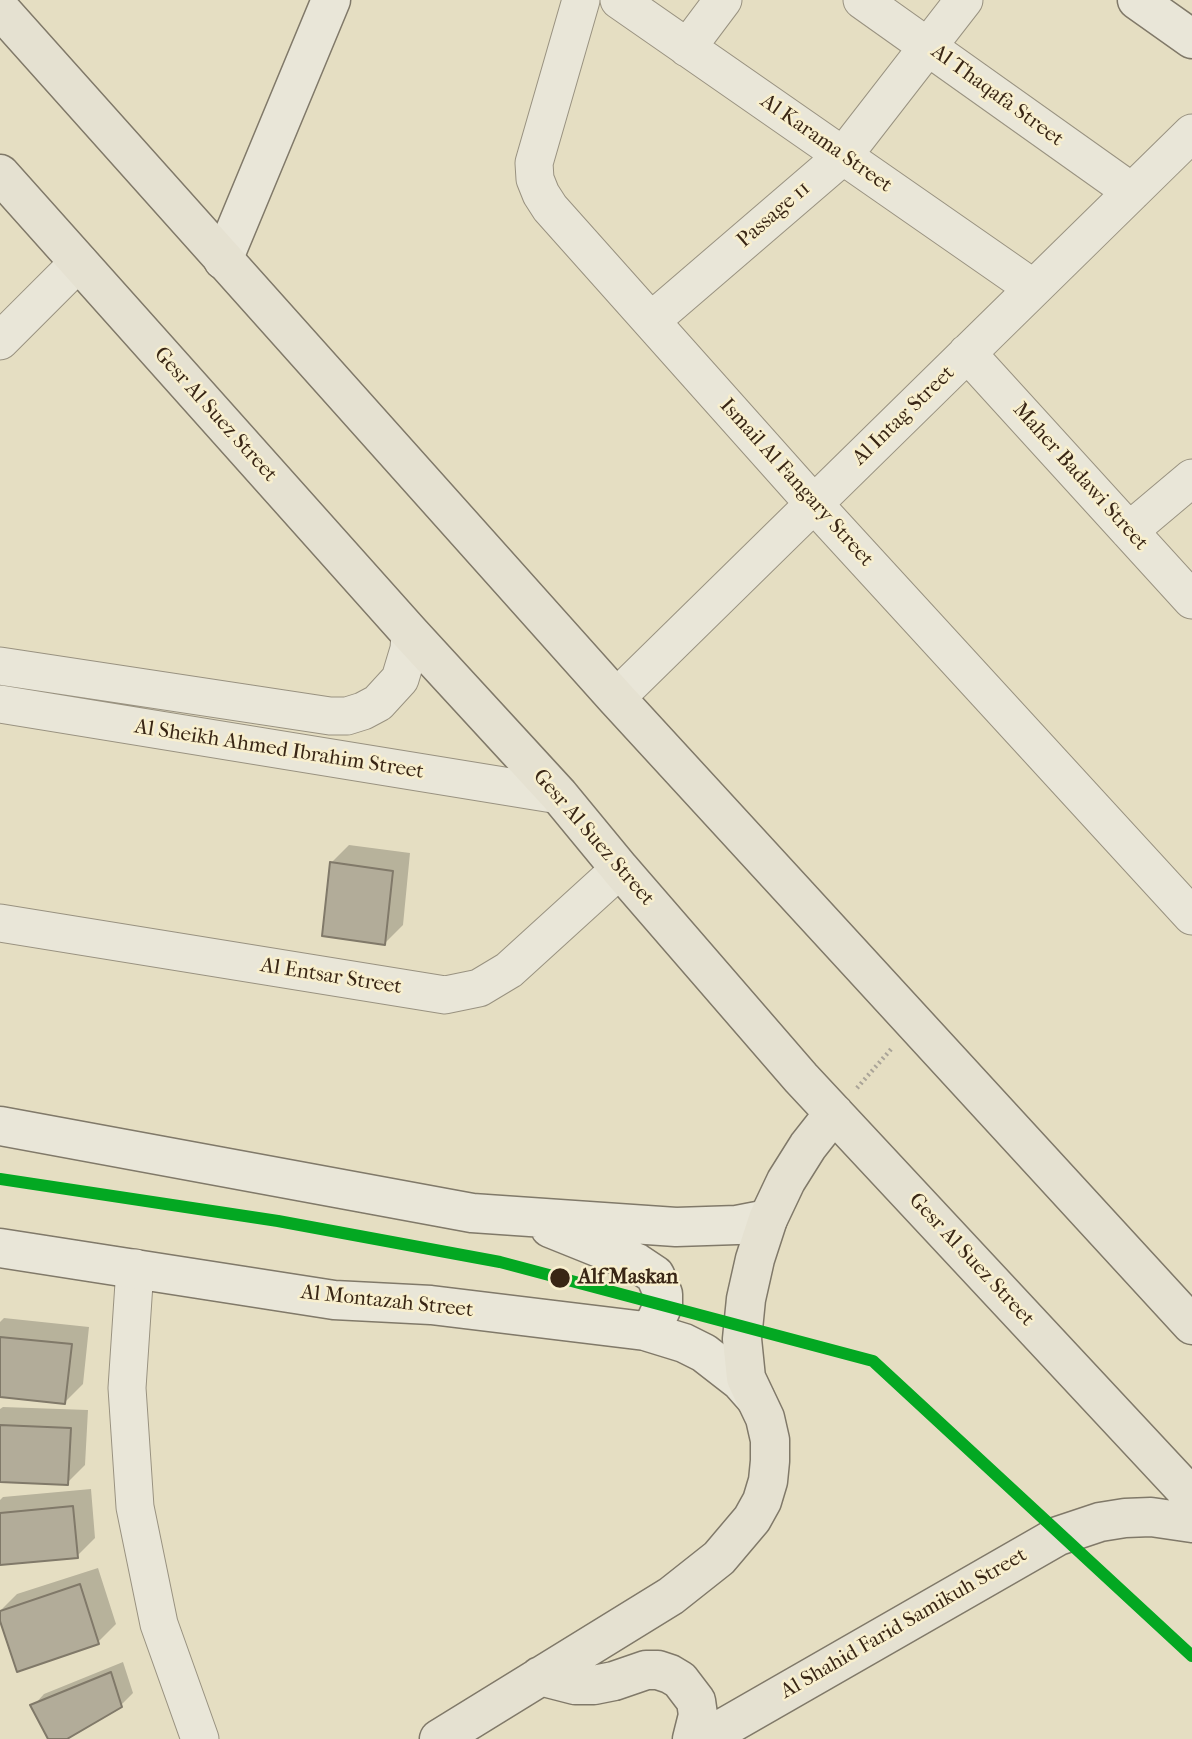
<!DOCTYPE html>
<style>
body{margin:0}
canvas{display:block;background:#e5dec2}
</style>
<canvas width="1192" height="1739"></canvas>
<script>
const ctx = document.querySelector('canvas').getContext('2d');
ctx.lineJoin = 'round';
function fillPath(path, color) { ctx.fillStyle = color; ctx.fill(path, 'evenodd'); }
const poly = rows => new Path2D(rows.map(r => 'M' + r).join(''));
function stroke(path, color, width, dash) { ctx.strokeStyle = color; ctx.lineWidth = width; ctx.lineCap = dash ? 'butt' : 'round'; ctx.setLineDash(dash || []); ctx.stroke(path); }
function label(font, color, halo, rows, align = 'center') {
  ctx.font = font + ' "IM FELL French Canon",serif'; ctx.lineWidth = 5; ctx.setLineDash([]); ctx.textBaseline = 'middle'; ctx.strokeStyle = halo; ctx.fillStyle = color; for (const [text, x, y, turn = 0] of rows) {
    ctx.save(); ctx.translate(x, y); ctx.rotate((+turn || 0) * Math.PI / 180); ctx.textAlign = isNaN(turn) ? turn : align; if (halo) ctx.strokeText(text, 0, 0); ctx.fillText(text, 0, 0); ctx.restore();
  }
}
const shadow = poly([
 [349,845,410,853,403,925,385,943,331,863],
 [4,1318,89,1327,83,1384,65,1402,0,1395,0,1322],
 [3,1407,88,1410,85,1465,67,1483,0,1480,0,1409],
 [91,1489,95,1538,77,1556,0,1563,0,1500,3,1497],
 [98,1568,116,1624,98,1642,0,1615,0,1611,17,1594],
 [123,1662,133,1693,121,1705,64,1739,50,1739,33,1706,44,1694]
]);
const building = poly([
 [330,862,393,871,385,945,322,936,330,862],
 [0,1337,72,1344,65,1404,0,1397,0,1337],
 [0,1425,71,1428,68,1485,0,1482,0,1425],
 [73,1506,78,1558,0,1565,0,1513,73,1506],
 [80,1584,99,1644,17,1672,0,1621,0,1611,80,1584],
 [111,1672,122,1707,67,1739,48,1739,30,1705,111,1672]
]);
const path = poly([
 [857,1088,893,1047]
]);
const street = poly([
 [581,0,534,163,535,179,541,194,550,208,814,504,1192,916],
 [619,0,1033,288],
 [862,0,1132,192],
 [687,48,723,0],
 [651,321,843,156,964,0],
 [0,341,79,262],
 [967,353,1192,600],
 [1129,531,1192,478],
 [0,666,330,716,347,716,363,711,378,703,400,679,409,649,410,633],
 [616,698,1192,133],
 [0,704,559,795],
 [0,923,445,995,479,988,509,970,620,869],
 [135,1268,127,1388,135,1507,159,1624,200,1739]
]);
const secondary = poly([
 [1137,0,1192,39],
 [223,260,331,0],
 [0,1126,472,1213,676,1227,737,1225,768,1219],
 [550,1228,637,1263,655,1275,663,1294,663,1305,654,1325,645,1331],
 [0,1248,334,1300,431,1305,645,1331,684,1343,704,1353,740,1381,755,1398]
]);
const primary = poly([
 [0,9,616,698,1192,1325],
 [0,174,410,633,559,795,620,869,801,1078,1192,1497],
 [540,1676,575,1685,594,1685,614,1681,646,1670,658,1670,670,1674,680,1680,696,1701,698,1715,692,1739],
 [439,1739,671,1596,719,1558,752,1519,762,1501,768,1481,770,1461,770,1440,765,1418,746,1378,742,1339,746,1299,755,1259,768,1219,786,1181,808,1146,834,1113],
 [704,1739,1058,1536,1100,1522,1125,1518,1151,1517,1192,1523]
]);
const metro1 = poly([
 [0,1179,278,1221,500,1262,873,1361,1192,1656]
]);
const markers = [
 [560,1278,11,"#392615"]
];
const streetNames = [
 ["Al Thaqafa Street",997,96,36],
 ["Al Karama Street",826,144,35],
 ["Passage 11",774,215,-41],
 ["Gesr Al Suez Street",215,415,48],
 ["Al Intag Street",904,416,-44],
 ["Maher Badawi Street",1080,477,48],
 ["Ismail Al Fangary Street",796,483,48],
 ["Al Sheikh Ahmed Ibrahim Street",279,750,9],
 ["Gesr Al Suez Street",593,838,49],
 ["Al Entsar Street",331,977,9],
 ["Gesr Al Suez Street",971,1260,47],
 ["Al Montazah Street",387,1302,6],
 ["Al Shahid Farid Samikuh Street",904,1624,-30]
];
const stopNames = [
 ["Alf Maskan",578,1278]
];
fillPath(shadow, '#0003');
fillPath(building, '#b2ac99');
stroke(building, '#807969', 2);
stroke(street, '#999280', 39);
stroke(secondary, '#807969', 41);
stroke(primary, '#807969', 41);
stroke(path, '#aaa498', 4.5, [2, 3.5]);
stroke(street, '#e9e6d8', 37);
stroke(secondary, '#e9e6d8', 38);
stroke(primary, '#e5e1d1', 38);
stroke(metro1, '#03a822', 12);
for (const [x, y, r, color] of markers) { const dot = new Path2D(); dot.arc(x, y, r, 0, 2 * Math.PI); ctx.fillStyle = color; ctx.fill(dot); stroke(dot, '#f8efce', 2.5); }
label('21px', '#392615', '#f8efce', streetNames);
label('bold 21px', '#392615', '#f8efce', stopNames, 'left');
</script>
